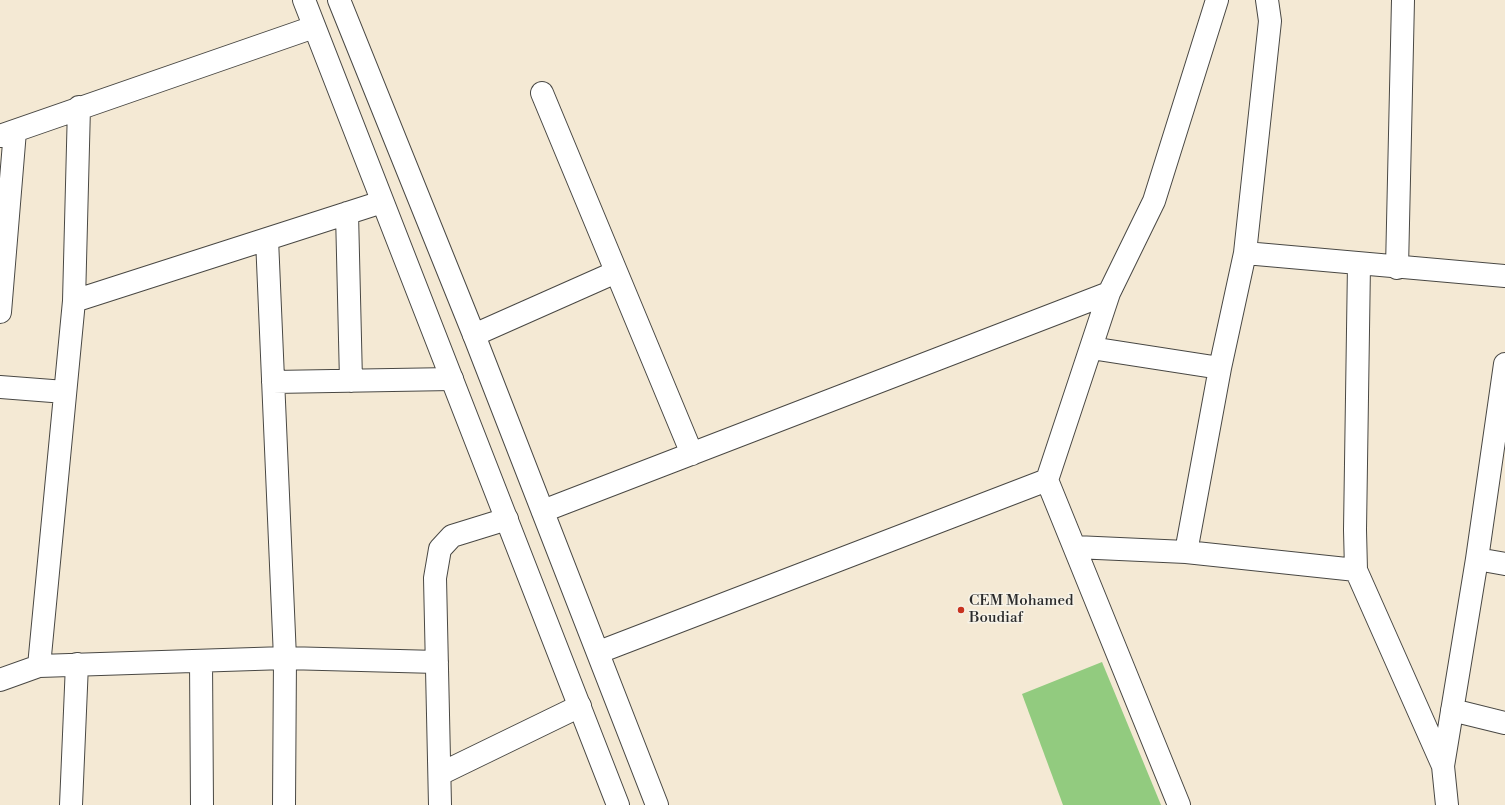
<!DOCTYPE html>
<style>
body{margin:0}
canvas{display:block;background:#f4e9d4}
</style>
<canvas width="1505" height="805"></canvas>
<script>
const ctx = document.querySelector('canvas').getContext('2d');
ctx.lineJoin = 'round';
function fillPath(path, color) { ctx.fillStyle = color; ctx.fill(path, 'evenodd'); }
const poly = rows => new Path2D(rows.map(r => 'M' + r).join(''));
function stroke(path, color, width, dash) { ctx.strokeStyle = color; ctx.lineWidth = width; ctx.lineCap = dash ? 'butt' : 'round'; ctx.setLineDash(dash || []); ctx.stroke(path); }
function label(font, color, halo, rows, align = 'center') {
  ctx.font = font + ' "Libre Bodoni",serif'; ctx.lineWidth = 3; ctx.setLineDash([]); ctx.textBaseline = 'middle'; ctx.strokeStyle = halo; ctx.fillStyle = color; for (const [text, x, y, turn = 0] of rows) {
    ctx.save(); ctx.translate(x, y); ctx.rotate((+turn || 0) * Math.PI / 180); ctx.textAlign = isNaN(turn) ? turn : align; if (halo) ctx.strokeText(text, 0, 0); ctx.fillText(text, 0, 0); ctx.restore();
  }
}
const green = poly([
 [1102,662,1161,805,1063,805,1022,694]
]);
const minor = poly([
 [542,93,692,454],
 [0,136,314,27],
 [347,213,351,381],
 [267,239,285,658,284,805],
 [1245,253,1505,276],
 [1359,264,1355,530,1356,570,1443,766],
 [1397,268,1403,0],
 [74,301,382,202],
 [0,312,15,131],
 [474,335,616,272],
 [1091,348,1220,368],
 [273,382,452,379],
 [0,387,65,392],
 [1047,480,1179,805],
 [543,511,1109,293,1154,201,1217,0],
 [1075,547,1186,552,1220,368,1245,253,1270,21,1267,0],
 [1186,552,1356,570],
 [1477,559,1505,564],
 [599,652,1047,480,1109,293],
 [201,661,202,805],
 [39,666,74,301,79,107],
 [0,680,39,666,285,658,437,662],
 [1452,710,1505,723],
 [440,774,580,706],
 [71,805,77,664],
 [440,805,435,578,440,549,452,536,507,519],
 [1447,805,1443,766,1477,559,1505,364]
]);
const secondary = poly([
 [304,0,618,805],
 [339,0,474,335,657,805]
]);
const markers = [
 [961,610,4,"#c8321e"]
];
const poiNames = [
 ["CEM Mohamed",969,601],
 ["Boudiaf",969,618]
];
fillPath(green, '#92cb7f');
stroke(minor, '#494844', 24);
stroke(secondary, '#494844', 24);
stroke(minor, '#fff', 22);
stroke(secondary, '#fff', 22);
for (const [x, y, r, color] of markers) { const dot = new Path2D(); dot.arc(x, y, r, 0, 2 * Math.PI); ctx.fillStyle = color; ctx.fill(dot); stroke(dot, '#f7f3e8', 1.5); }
label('15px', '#2b2b2b', '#f7f3e8', poiNames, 'left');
</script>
